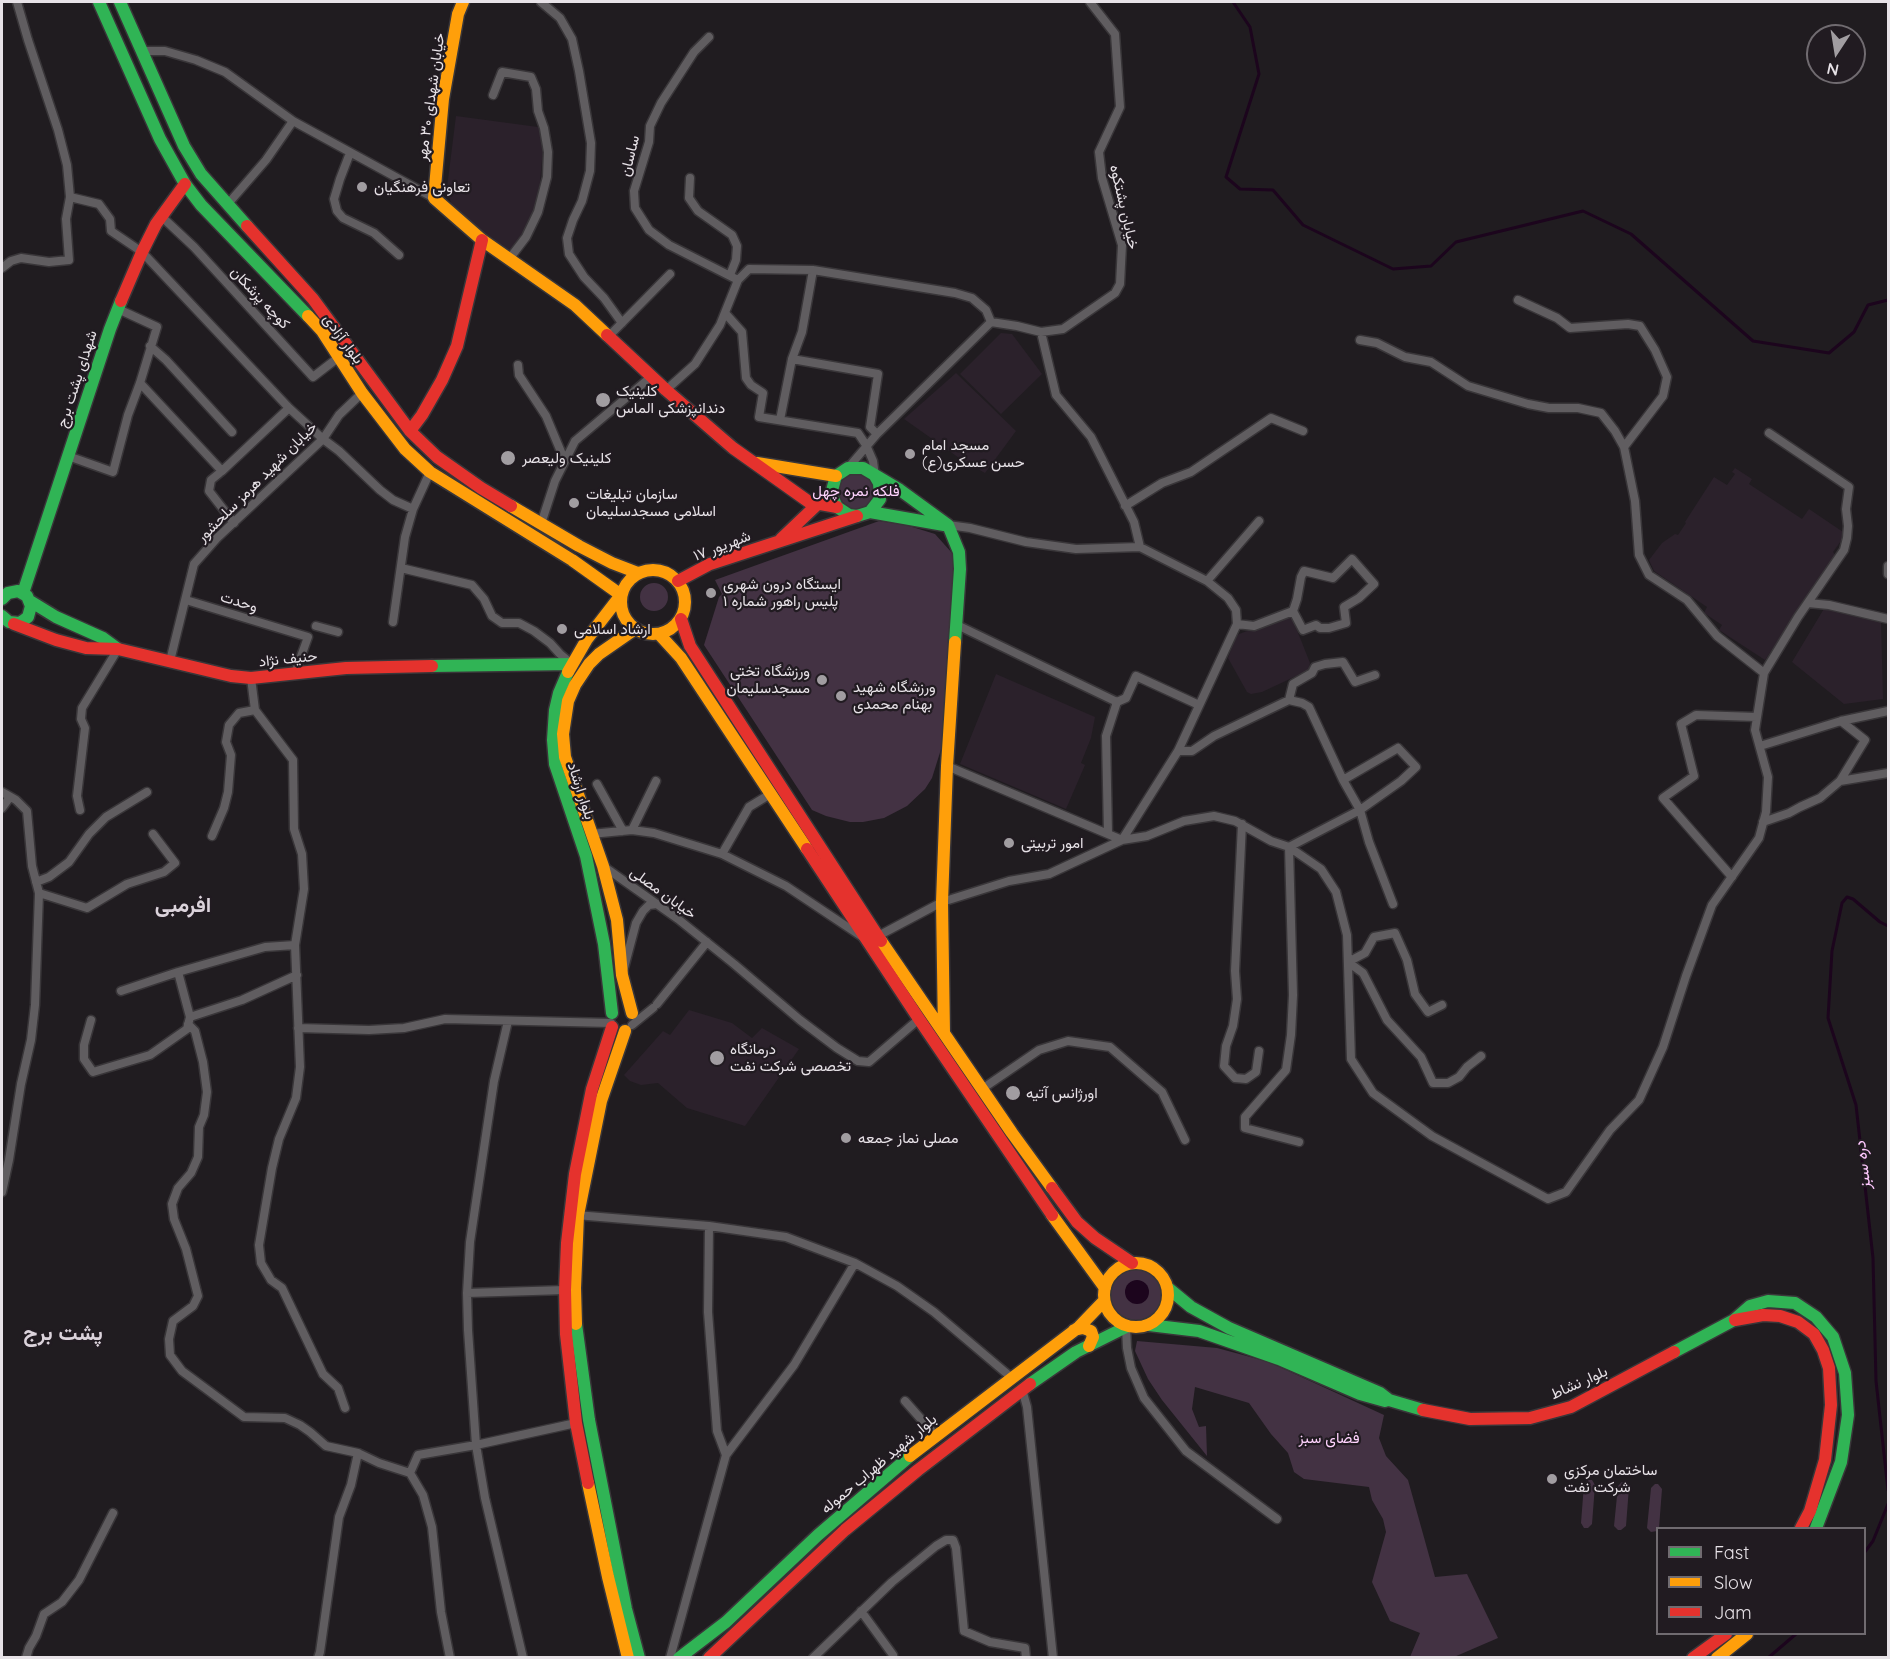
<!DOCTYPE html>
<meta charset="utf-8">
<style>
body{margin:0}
#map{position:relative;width:1890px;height:1659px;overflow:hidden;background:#201c20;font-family:Quicksand,sans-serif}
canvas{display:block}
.frame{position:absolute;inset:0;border:3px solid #e7e2e7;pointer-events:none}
.legend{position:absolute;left:1656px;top:1527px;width:210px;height:108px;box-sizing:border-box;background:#211b21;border:2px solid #706b70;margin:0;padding:8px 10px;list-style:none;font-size:18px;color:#e7e2e7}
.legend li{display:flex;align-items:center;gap:12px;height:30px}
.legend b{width:30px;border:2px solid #706b70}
.north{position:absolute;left:1806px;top:24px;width:60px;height:60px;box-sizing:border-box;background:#211b21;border:2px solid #706b70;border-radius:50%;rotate:192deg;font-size:16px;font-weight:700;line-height:24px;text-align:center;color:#e7e2e7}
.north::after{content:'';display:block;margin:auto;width:21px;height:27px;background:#a19da1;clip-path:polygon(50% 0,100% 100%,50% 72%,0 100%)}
</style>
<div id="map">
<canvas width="1890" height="1659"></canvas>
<div class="frame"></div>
<ul class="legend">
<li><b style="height:8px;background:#30b455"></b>Fast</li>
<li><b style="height:8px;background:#ff9f0a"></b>Slow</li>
<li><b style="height:8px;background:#e5322d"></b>Jam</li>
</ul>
<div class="north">N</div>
</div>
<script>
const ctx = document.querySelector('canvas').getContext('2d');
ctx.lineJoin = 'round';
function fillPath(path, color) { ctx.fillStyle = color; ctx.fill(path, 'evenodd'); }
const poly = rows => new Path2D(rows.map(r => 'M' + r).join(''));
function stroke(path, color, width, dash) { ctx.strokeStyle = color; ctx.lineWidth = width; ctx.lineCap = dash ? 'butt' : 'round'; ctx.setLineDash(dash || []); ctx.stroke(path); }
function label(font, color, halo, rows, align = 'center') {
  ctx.font = font + ' Quicksand,Vazirmatn,sans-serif'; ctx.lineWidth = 4.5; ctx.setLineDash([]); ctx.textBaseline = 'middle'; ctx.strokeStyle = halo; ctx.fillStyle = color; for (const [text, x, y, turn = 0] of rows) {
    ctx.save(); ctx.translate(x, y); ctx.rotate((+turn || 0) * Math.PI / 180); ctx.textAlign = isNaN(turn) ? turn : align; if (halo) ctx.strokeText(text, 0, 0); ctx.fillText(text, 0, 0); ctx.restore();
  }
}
const built = poly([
 [456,116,538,127,544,139,539,193,530,222,510,251,477,228,452,207,447,188],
 [1001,333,1012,334,1042,374,1001,414,960,374],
 [956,373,1016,431,985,473,962,460,904,419],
 [1735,468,1752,479,1749,484,1802,519,1809,509,1846,534,1833,552,1836,556,1765,660,1719,630,1722,625,1704,613,1707,607,1654,571,1649,560,1662,543,1675,534,1678,535,1686,523,1685,522,1714,477,1727,485,1735,474,1732,472],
 [1825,607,1881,620,1883,699,1844,704,1792,662],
 [1291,615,1310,663,1309,670,1262,692,1251,694,1247,692,1228,658,1235,638,1239,634],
 [996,674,1095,717,1091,738,1081,763,1085,765,1066,809,960,764],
 [689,1010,732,1023,752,1038,762,1028,799,1049,745,1126,687,1108,658,1083,641,1085,630,1081,624,1075,663,1031,670,1035]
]);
const green = poly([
 [858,471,875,482,876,496,869,508,850,511,836,497,840,478],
 [879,521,906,525,935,534,952,553,955,565,942,746,932,778,925,789,907,806,884,818,863,822,850,822,826,816,812,810,704,645,719,597,722,594,715,580],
 '640 597a14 14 0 1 1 28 0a14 14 0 1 1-28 0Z',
 '1110 1294a26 26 0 1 1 52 0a26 26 0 1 1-52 0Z',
 [1137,1341,1217,1348,1269,1362,1384,1415,1379,1438,1386,1456,1408,1480,1435,1577,1467,1574,1498,1638,1454,1657,1410,1657,1420,1633,1390,1621,1372,1582,1386,1532,1383,1519,1372,1500,1369,1487,1304,1479,1294,1472,1288,1453,1271,1434,1249,1403,1195,1387,1192,1409,1199,1427,1206,1426,1207,1456,1162,1400,1148,1379,1135,1351],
 [1588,1480,1592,1480,1595,1485,1592,1524,1588,1528,1584,1528,1581,1523,1584,1484],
 [1622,1482,1625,1482,1629,1487,1626,1526,1621,1530,1618,1530,1614,1526,1618,1486],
 [1655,1484,1658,1484,1662,1489,1659,1528,1657,1531,1651,1532,1647,1528,1651,1488]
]);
const water = poly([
 '1125 1292a12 12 0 1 1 24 0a12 12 0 1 1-24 0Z'
]);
const stream = poly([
 [1233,2,1250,27,1259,74,1226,177,1240,189,1273,190,1303,225,1393,269,1431,266,1456,242,1583,211,1631,234,1753,341,1829,353,1854,332,1868,305,1888,300],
 [1888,926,1880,922,1853,899,1847,897,1842,903,1832,951,1828,1018,1856,1105,1873,1258,1876,1381,1888,1490],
 [1864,1553,1873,1541,1888,1504],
 [1768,1658,1796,1634]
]);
const street = poly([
 [541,2,560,18,572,39,579,71,591,143,590,171,582,201,573,220,567,238,569,254,584,277,604,298,622,323],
 [709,37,694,52,661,103,650,126,649,142,634,191,635,208,649,230,669,245,738,280],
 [143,51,165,51,196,60,225,72,293,121,434,198],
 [493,95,502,72,531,77,536,89,538,111,544,128,548,152,547,177,538,212,526,237,510,258],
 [350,153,340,179,334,199,337,211,343,218,374,233,399,255],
 [690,178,689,198,698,211,732,235,737,246,736,260,730,275],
 [70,197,99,204,110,219,111,231,142,252,289,408,323,439,339,451,380,490,393,500,413,509],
 [227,205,266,160,293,121],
 [161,216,194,247,313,377,339,357],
 [2,268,11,261,21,258,49,262,69,260,66,219,70,197,67,165,58,130,28,40,17,2],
 [813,270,802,332,792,359,878,374,870,427,877,434],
 [1518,300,1557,318,1570,328,1628,324,1640,326,1655,350,1667,377,1663,396,1624,447],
 [725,313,742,332,746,378,751,385,763,393,759,417,858,433,866,445,873,461,875,476],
 [991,322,1017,326,1041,332,1063,329,1115,293,1120,284,1122,245,1102,178,1099,152,1120,107,1115,34,1090,2],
 [1041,332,1056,395,1091,437,1134,522,1140,547],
 [609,336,670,274],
 [150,346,166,360,232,432],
 [518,365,519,375,546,416,564,459],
 [140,383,222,471],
 [666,390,695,364,720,325,738,280,749,269,813,270,955,293,972,298,986,310,991,322],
 [780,420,792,359],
 [68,456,113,472,128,415,140,383,157,327,118,309],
 [848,468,877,434,991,322],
 [1125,506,1162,483,1191,472,1271,418,1303,431],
 [234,523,209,491,211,480,222,471,289,408],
 [541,524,555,481,575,441,652,376],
 [948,525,970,528,1026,542,1076,549,1140,547,1207,581,1228,598,1236,610,1237,624,1178,751],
 [1888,566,1888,574],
 [401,568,472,585,484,599,492,616,502,623,519,623,534,631,550,643,560,654,572,664],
 [1207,581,1259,521],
 [186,600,308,637,295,673],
 [1808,603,1829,605,1888,619],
 [393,622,405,537,413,509,430,472],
 [955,624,1117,702,1106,736,1108,833],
 [1237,624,1254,626,1293,611,1303,630,1316,625,1320,628,1329,628,1346,623,1344,607,1359,598,1374,584,1352,559,1333,578,1304,571,1301,577,1297,599,1293,611],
 [316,626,338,632],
 [170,661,194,564,217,538,323,439,339,415,362,393],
 [1764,673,1798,617,1844,550,1847,538,1848,526,1846,509,1849,487,1769,433],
 [251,678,255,710,293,760,294,829,302,854,304,889,295,945,300,1067,296,1098,279,1139,272,1168,259,1245,261,1263,271,1280,282,1288,323,1374,338,1388,345,1408],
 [1289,700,1293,684,1312,673,1315,667,1325,664,1343,662,1355,682,1375,675],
 [1117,702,1126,698,1136,676,1199,705],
 [1760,746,1841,721,1888,711],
 [1398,748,1416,767,1401,781,1360,810,1343,780,1398,748],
 [947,766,1122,840,1178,751,1192,751,1214,736,1289,700,1302,703,1309,707,1343,780],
 [1840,781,1865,740,1841,721],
 [597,784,623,831],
 [2,792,16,800,27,811,32,866,39,893,35,1005,31,1040,21,1084,9,1160,2,1192],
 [2,808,10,797],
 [80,810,77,796,85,728,81,719,82,708,118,649],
 [1763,822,1789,813,1800,807,1820,798,1840,781,1888,773],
 [1242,824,1235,971,1237,999,1233,1026,1226,1046,1224,1066,1235,1078,1246,1079,1256,1072,1259,1051],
 [632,830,656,781],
 [591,834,632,830,654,833,722,854,786,886,861,936],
 [212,836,224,808,228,792,231,755,226,742,229,725,239,713,255,710],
 [722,854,749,807,772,793],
 [603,866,678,919,734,964,800,1020,837,1048,858,1061,869,1062,919,1019],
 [1732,877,1663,798,1694,776,1681,724,1696,715,1757,717],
 [36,882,49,877,69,862,89,834,106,817,147,792],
 [39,893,87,908,127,884,164,872,175,863,153,834],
 [878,936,942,902,1009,881,1049,874,1122,840,1147,836,1184,821,1214,816,1235,821,1271,841,1289,847,1321,869,1336,892,1347,935,1351,1059,1373,1093,1432,1136,1548,1199,1566,1192,1610,1130,1639,1100,1663,1047,1686,976,1712,905,1759,838,1766,812,1768,777,1755,730,1764,673,1717,636,1687,600,1649,575,1639,555,1635,501,1624,447,1615,431,1601,413,1578,408,1549,408,1528,404,1468,386,1431,362,1405,357,1377,343,1360,340],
 [624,968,636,923,643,911,649,905,657,904],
 [121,991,178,972],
 [657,1004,707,942],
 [1442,1005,1428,1012,1415,994,1407,960,1395,933,1374,937,1365,953,1348,962,1363,973,1387,1020,1421,1057,1433,1083,1448,1083,1459,1077,1467,1067,1481,1056],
 [190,1017,178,972,265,947,295,945],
 [91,1020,84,1045,84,1059,93,1072,150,1055,187,1029,190,1017,242,1000,297,975],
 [508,1021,494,1081,470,1242,467,1293,468,1330,476,1445,485,1498,523,1658],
 [188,1024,195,1031,203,1062,207,1092,204,1115,199,1127,198,1157,191,1173,178,1188,172,1204,174,1219,186,1249,198,1296,193,1306,173,1321,169,1339,170,1355,182,1371,244,1417,285,1418,300,1425,310,1432,326,1446,358,1453,379,1463,410,1473,423,1495,432,1527,441,1612,450,1658],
 [632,1025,653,1008],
 [298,1028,369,1030,404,1028,445,1019,611,1023],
 [982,1089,1039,1050,1068,1041,1110,1047,1162,1092,1185,1140],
 [1299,1142,1245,1128,1245,1117,1286,1070,1291,1035,1293,995,1289,847,1360,810,1369,842,1393,904],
 [576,1215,709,1226,786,1237,855,1263,897,1286,934,1312,1012,1378],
 [467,1293,565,1290],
 [1126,1327,1127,1348,1131,1368,1144,1398,1167,1427,1186,1451,1277,1519],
 [1022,1389,1027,1407,1053,1658],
 [905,1401,936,1436],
 [726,1455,794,1365,855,1263],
 [410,1473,418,1455,476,1445,576,1423],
 [861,1611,893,1655],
 [26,1658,29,1648,36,1636,44,1614,62,1602,79,1580,113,1513],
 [318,1658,320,1652,339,1517,351,1485,358,1453],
 [670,1658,726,1455,717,1431,708,1312,709,1226],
 [813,1658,892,1582,936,1546,946,1540,953,1540,956,1548,964,1631,990,1642,1025,1648,1026,1658]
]);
const fast = poly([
 [99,2,160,139,185,184,201,205,308,316],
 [120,2,184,146,201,174,247,226],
 [875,476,879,483,880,499,870,512,857,516,849,515,837,507,831,494,836,476,848,468,863,468,900,490,948,525,959,552,960,569,955,642],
 [870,512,944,525],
 [23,593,110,329,121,301],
 [2,599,8,593,18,591,27,596,31,606,28,617,20,623,9,622,2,616],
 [30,601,56,617,103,638,118,649],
 [432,666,572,664],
 [568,672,559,693,555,710,553,740,555,764,586,856,604,944,612,1013],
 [1168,1288,1191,1307,1229,1328,1380,1393,1389,1400,1423,1410],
 [576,1324,589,1420,626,1609,639,1658],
 [1149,1325,1199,1331,1279,1359,1360,1394,1385,1401],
 [1674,1352,1734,1320,1750,1306,1768,1301,1795,1303,1816,1317,1833,1337,1845,1373,1848,1415,1841,1462,1816,1528],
 [1030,1384,1076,1352,1126,1327],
 [679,1658,726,1622,818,1535,910,1456]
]);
const slow = poly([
 [463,2,458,14,443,99,434,198,482,240,575,305,607,335],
 [308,316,322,331,362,393,405,449,430,472,572,560,621,595,587,639,568,672],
 [757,463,836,476],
 [511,506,579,546,612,563,638,573],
 '621 602a32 32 0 1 1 64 0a32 32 0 1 1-64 0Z',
 [659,634,681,658,807,849],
 [881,941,1012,1133,1052,1188],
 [632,1013,622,975,617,920,603,866,565,757,563,734,568,701,575,685,589,664,599,654,635,629],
 [944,1033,942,902,947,766,955,642],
 [1052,1215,1105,1288],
 '1104 1295a32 32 0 1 1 64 0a32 32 0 1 1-64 0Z',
 [576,1324,575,1288,578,1215,601,1101,625,1031],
 [1074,1330,1083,1328,1091,1331,1093,1337,1089,1346],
 [910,1456,1079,1327,1104,1301],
 [588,1483,608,1577,628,1658],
 [1717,1658,1747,1634]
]);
const jam = poly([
 [247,226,313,299,410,431,437,457,481,488,511,506],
 [121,301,142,252,156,224,185,184],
 [607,335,666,390,733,448,809,502,837,507],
 [410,431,422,415,442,380,457,346,482,240],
 [781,539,823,499],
 [678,581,710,564,857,516],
 [681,619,690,646,881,941],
 [14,624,56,640,86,648,118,649,231,676,251,678,346,668,432,666],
 [807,849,919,1019,1052,1215],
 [1052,1188,1077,1222,1095,1238,1132,1263],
 [1735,1320,1763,1315,1780,1316,1798,1322,1814,1334,1823,1350,1829,1368,1831,1405,1825,1460,1810,1511,1801,1528],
 [1423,1410,1470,1419,1530,1418,1571,1407,1674,1352],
 [588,1483,576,1423,566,1334,565,1290,567,1243,575,1174,592,1089,612,1027],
 [709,1658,845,1530,918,1470,1030,1384],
 [1693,1658,1726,1634]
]);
const markers = [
 [362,187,6,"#a19da1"],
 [603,400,8,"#a19da1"],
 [910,454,6,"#a19da1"],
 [508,458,8,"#a19da1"],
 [574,503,6,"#a19da1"],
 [711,593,6,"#a19da1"],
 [562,629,6,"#a19da1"],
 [822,680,6,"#a19da1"],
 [841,696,6,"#a19da1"],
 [1009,843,6,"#a19da1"],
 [717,1058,8,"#a19da1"],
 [1013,1093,8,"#a19da1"],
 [846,1138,6,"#a19da1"],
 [1552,1479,6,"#a19da1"]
];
const streetNames = [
 ["خیابان شهدای ۳۰ مهر",431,97,-82],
 ["ساسان",630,156,-76],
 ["خیابان پشتکوه",1124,207,77],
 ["کوچه پزشکان",260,298,47],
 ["بلوار آزادی",343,339,54],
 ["شهدای پشت برج",77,379,-72],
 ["خیابان شهید هرمز سلحشور",257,482,-45],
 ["۱۷ شهریور",722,546,-21],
 ["وحدت",239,602,17],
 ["حنیف نژاد",288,659,-6],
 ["بلوار ارشاد",581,791,72],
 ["خیابان مصلی",663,893,36],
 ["بلوار نشاط",1579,1383,-24],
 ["بلوار شهید ظهراب حموله",879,1464,-40]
];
const poiNames = [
 ["تعاونی فرهنگیان",374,187],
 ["کلینیک",616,391],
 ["دندانپزشکی الماس",616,408],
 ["مسجد امام",922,445],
 ["حسن عسکری(ع)",922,462],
 ["کلینیک ولیعصر",522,458],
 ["سازمان تبلیغات",586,494],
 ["اسلامی مسجدسلیمان",586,511],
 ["ایستگاه درون شهری",723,584],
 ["پلیس راهور شماره ۱",723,601],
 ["ارشاد اسلامی",574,629],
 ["ورزشگاه تختی",810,671,"right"],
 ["مسجدسلیمان",810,688,"right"],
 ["ورزشگاه شهید",853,687],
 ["بهنام محمدی",853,704],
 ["امور تربیتی",1021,843],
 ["درمانگاه",730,1049],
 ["تخصصی شرکت نفت",730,1066],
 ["اورژانس آتیه",1026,1093],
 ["مصلی نماز جمعه",858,1138],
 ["ساختمان مرکزی",1564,1470],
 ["شرکت نفت",1564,1487]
];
const parkNames = [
 ["فلکه نمره چهل",856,491],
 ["فضای سبز",1329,1438]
];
const waterNames = [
 ["دره سبز",1863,1165,-96]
];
const districtNames = [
 ["افرمبی",183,906],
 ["پشت برج",63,1334]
];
fillPath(built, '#2b212b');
fillPath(green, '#433243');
fillPath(water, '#1c051d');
stroke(stream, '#1c051d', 3);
stroke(street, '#393639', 11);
stroke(fast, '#393639', 15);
stroke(slow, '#393639', 15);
stroke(jam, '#393639', 15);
stroke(street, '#605d60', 8);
stroke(fast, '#30b455', 12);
stroke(slow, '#ff9f0a', 12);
stroke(jam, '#e5322d', 12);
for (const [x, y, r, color] of markers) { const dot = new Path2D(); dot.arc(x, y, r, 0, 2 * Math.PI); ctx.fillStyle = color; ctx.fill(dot); stroke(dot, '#211b21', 2); }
label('15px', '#e7e2e7', '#211b21', streetNames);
label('15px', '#e7e2e7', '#211b21', poiNames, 'left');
label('15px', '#ffd3fe', '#211b21', parkNames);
label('italic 16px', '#fec8fe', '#211b21', waterNames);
label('bold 21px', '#dbd3db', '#211b21', districtNames);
</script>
